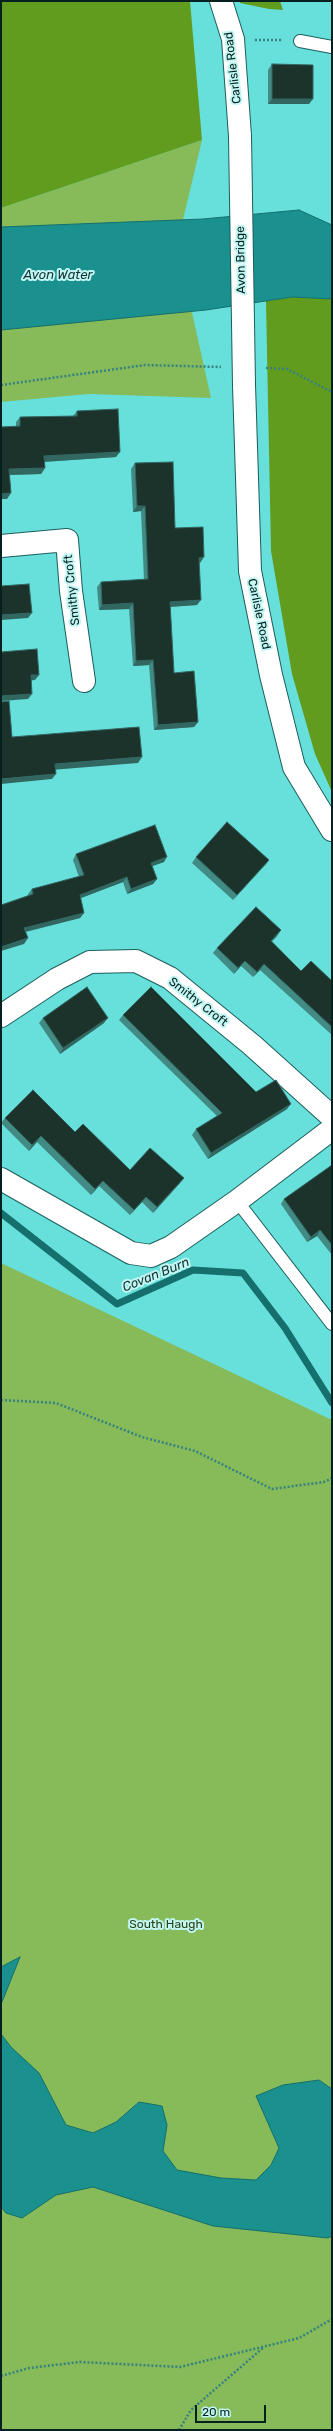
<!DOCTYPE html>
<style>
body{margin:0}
#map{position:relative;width:333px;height:2431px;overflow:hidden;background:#67e0dc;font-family:Rubik,sans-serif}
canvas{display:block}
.frame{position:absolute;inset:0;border:2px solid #05201f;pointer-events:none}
.scale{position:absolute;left:195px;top:2405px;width:71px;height:18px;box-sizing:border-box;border:2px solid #05201f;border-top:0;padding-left:5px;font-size:12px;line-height:14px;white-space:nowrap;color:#05201f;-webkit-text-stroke:3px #c1f6f3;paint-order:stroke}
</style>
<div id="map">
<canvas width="333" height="2431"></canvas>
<div class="frame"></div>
<div class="scale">20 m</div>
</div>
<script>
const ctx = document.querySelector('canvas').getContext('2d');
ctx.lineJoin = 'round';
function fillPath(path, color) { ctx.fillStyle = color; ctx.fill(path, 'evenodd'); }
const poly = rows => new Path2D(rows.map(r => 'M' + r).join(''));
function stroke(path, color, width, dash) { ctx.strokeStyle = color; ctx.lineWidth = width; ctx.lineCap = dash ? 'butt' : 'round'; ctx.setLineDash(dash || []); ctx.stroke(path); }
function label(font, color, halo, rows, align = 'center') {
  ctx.font = font + ' Rubik,sans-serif'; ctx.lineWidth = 4; ctx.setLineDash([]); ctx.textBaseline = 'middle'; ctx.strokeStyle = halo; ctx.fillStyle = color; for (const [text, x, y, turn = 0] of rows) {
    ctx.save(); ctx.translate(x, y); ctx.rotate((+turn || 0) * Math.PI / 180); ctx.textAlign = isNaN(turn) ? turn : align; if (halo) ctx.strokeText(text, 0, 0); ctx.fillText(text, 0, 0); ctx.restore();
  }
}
const green = poly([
 [202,140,177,245,211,398,88,394,1,402,1,208],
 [1,1263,332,1420,332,2430,1,2430]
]);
const forest = poly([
 [1,1,190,1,202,140,1,208],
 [240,1,280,1,283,10,269,9,240,3],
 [292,297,332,299,332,792,315,754,292,674,271,551,266,301]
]);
const water = poly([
 [299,210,332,225,332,299,292,297,206,310,1,330,1,227,203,219,299,210],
 [20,1957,4,1997,1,2004,1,1967,20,1957],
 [1,2034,11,2047,39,2073,66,2125,93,2133,116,2122,139,2102,162,2106,167,2125,163,2151,177,2170,221,2178,256,2180,271,2165,279,2148,256,2096,283,2085,319,2080,332,2089,332,2236,328,2238,213,2226,93,2187,56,2195,22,2218,6,2213,1,2207,1,2034]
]);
const stream = poly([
 [1,1213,117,1304,193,1270,243,1273,285,1328,332,1403]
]);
const path = poly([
 [255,40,282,40],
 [266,368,287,369,332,392],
 [1,385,145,365,221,367],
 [1,1400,56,1403,142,1437,195,1451,272,1489,324,1482,332,1478],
 [1,2376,29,2368,80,2362,180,2367,299,2338,332,2319],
 [179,2430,191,2410,264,2347]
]);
const service = poly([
 [300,41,332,47],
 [237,1201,332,1324]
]);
const minor = poly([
 [1,546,67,540,71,591,84,681],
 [1,1016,57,979,90,962,136,961,170,978,252,1045,332,1117],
 [1,1179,131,1253,151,1256,171,1247,237,1201,332,1129]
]);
const primary = poly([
 [221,1,233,39,240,136],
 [244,385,250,571,271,675,294,767,332,830]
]);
const primaryBridge = poly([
 [240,136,244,385]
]);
const wall = poly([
 [272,64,309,104,268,104,268,70],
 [77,411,116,457,44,462,45,468,41,474,10,475,7,499,1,499,16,426,16,422,20,417,73,416],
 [135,463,175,528,200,563,199,563,197,605,170,607,174,673,198,722,194,727,154,730,149,665,133,666,129,609,99,610,97,587,101,582,144,580,141,511,133,512,131,469],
 [76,854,164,862,152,866,157,879,153,884,127,894,123,882,80,898,84,913,80,918,26,932,24,944,28,896,28,894,32,889,79,877,73,860],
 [196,857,269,860,265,865,233,900,192,863],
 [277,936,272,941,301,971,332,981,332,1035,260,970,253,977,241,966,234,974,213,953,217,948],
 [123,1015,256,1092,287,1109,208,1159,192,1135,196,1129,217,1116,119,1020],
 [43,1018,104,1023,60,1054,39,1023],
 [5,1118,75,1132,130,1170,180,1183,153,1213,142,1202,130,1215,99,1186,91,1195,37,1142,29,1151,1,1123],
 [332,1165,332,1255,317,1236,307,1242,281,1204,284,1199]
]);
const shadedWall = poly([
 [272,99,313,99,309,104,268,104],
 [120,452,116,457,41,462,44,456],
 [45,468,41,474,5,475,9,469],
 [11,493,7,499,1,499,1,494],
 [137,506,145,506,141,511,133,512],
 [204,557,200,563,195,563,199,558],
 [201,600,197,605,166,607,170,602],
 [133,603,129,609,99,610,102,605],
 [32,613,28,618,1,620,1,615],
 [153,660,149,665,133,666,136,661],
 [31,675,39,675,35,680,27,681],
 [32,694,28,699,1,701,1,696],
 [198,722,194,727,154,730,158,725],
 [142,757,138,763,51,770,55,764],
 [56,774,52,779,1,784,1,779],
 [167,857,164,862,147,868,151,863],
 [269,860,265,865,233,900,237,895],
 [127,877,123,882,76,900,80,895],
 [157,879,153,884,127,894,131,889],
 [84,913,80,918,20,933,24,928],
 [281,930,277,936,267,946,271,941],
 [28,938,24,944,1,951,1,947],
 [245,961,241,966,234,974,238,968],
 [264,964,260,970,253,977,257,972],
 [108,1018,104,1023,60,1054,63,1048],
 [291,1104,287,1109,208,1159,211,1153],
 [41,1136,37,1142,29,1151,32,1145],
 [184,1178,180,1183,153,1213,157,1207],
 [103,1181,99,1186,91,1195,95,1189],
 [146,1197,142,1202,130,1215,134,1210],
 [320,1230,317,1236,307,1242,311,1237]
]);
const building = poly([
 [272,64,313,65,313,99,272,99,272,64],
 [118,409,120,452,44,456,45,468,9,469,11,493,1,494,1,427,20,426,20,417,77,416,77,411,118,409],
 [173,462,175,528,203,527,204,557,199,558,201,600,170,602,174,673,194,671,198,722,158,725,153,660,136,661,133,603,102,605,101,582,148,579,145,506,137,506,135,463,173,462],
 [29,584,32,613,1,615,1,586,29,584],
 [37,649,39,675,31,675,32,694,1,696,1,652,37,649],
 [9,701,12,737,139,727,142,757,55,764,56,774,1,779,1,702,9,701],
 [227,822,269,860,237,895,196,857,227,822],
 [155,825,167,857,151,863,157,879,131,889,127,877,80,895,84,913,24,928,28,938,1,947,1,905,33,894,32,889,84,875,76,854,155,825],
 [256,907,281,930,271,941,301,971,311,961,332,981,332,1027,264,964,257,972,245,961,238,968,217,948,256,907],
 [87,987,108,1018,63,1048,43,1018,87,987],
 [151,987,256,1092,276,1080,291,1104,211,1153,196,1129,222,1113,123,1015,151,987],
 [33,1090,75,1132,83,1124,130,1170,150,1148,184,1178,157,1207,146,1197,134,1210,103,1181,95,1189,41,1136,32,1145,5,1118,33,1090],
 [332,1165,332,1245,320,1230,311,1237,284,1199,332,1165]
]);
const streetNames = [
 ["Carlisle Road",233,68,-97],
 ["Avon Bridge",241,260,-91],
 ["Smithy Croft",72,590,-96],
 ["Carlisle Road",259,614,78],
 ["Smithy Croft",198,1002,38]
];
const parkNames = [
 ["South Haugh",166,1925]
];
const waterNames = [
 ["Avon Water",58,275],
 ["Covan Burn",156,1275,-22]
];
fillPath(green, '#87ba59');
fillPath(forest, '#629c1f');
fillPath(water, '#1a918e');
stroke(water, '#146f6d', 1);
stroke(stream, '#146f6d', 7);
stroke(service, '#1b5e5b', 14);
stroke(minor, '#1b5e5b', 24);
stroke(primary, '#1b5e5b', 24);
stroke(path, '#37827f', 2.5, [2, 2]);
stroke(service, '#fff', 12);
stroke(minor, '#fff', 22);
stroke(primary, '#fff', 22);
stroke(primaryBridge, '#1b5e5b', 24, []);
stroke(primaryBridge, '#fff', 22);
fillPath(wall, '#428a84');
fillPath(shadedWall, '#326761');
fillPath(building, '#1c332c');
stroke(building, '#326761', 1);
label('12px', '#05201f', '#c1f6f3', streetNames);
label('12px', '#2a4113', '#c1f6f3', parkNames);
label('italic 13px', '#143534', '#c1f6f3', waterNames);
</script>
